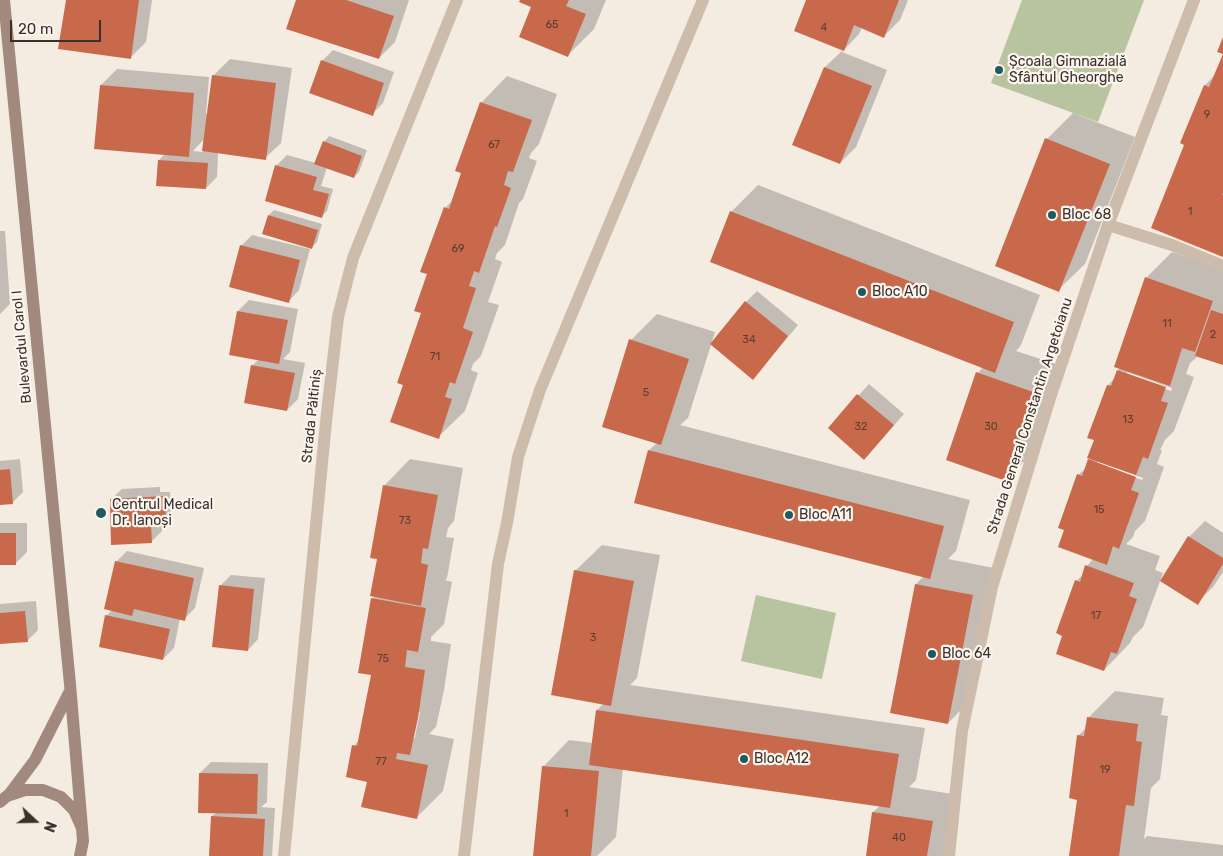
<!DOCTYPE html>
<meta charset="utf-8">
<style>
body{margin:0}
#map{position:relative;width:1223px;height:856px;overflow:hidden;background:#f4ebe1;font-family:Rubik,sans-serif}
canvas{display:block}
.north{position:absolute;left:10px;top:796px;width:50px;height:50px;-webkit-text-stroke:4px #fbf5ee;paint-order:stroke;rotate:111deg;font-size:14px;font-weight:700;line-height:20px;text-align:center;color:#3b302b}
.north::after{content:'';display:block;margin:auto;width:18px;height:22px;background:#3b302b;clip-path:polygon(50% 0,100% 100%,50% 72%,0 100%)}
.scale{position:absolute;left:10px;top:20px;width:91px;height:22px;box-sizing:border-box;border:2px solid #3b302b;border-top:0;padding-left:6px;font-size:15px;line-height:18px;white-space:nowrap;color:#3b302b;-webkit-text-stroke:4px #fbf5ee;paint-order:stroke}
</style>
<div id="map">
<canvas width="1223" height="856"></canvas>
<div class="north">N</div>
<div class="scale">20 m</div>
</div>
<script>
const ctx = document.querySelector('canvas').getContext('2d');
ctx.lineJoin = 'round';
function fillPath(path, color) { ctx.fillStyle = color; ctx.fill(path, 'evenodd'); }
const poly = rows => new Path2D(rows.map(r => 'M' + r).join(''));
function stroke(path, color, width, dash) { ctx.strokeStyle = color; ctx.lineWidth = width; ctx.lineCap = dash ? 'butt' : 'round'; ctx.setLineDash(dash || []); ctx.stroke(path); }
function label(font, color, halo, rows, align = 'center') {
  ctx.font = font + ' Rubik,sans-serif'; ctx.lineWidth = 4.5; ctx.setLineDash([]); ctx.textBaseline = 'middle'; ctx.strokeStyle = halo; ctx.fillStyle = color; for (const [text, x, y, turn = 0] of rows) {
    ctx.save(); ctx.translate(x, y); ctx.rotate((+turn || 0) * Math.PI / 180); ctx.textAlign = isNaN(turn) ? turn : align; if (halo) ctx.strokeText(text, 0, 0); ctx.fillText(text, 0, 0); ctx.restore();
  }
}
const green = poly([
 [1022,0,1144,0,1098,122,991,83],
 [756,595,836,613,822,679,741,661]
]);
const shadow = poly([
 [67,0,152,0,146,42,130,58],
 [297,0,409,0,395,42,379,58],
 [521,0,606,0,594,29,568,55,533,6],
 [808,0,908,0,900,20,884,36,862,27,859,34,842,52,887,70,856,147,840,163,794,144,825,67,843,50],
 [333,50,394,72,383,103,372,114,322,61],
 [1223,56,1223,256,1186,144,1181,142,1205,85,1215,75],
 [230,59,292,68,281,143,265,158,218,152,217,177,206,188,159,160,166,153,101,85,117,69,209,77,206,114,208,114,214,75],
 [205,138,203,152,193,151],
 [507,76,557,94,539,144,531,153,529,158,537,161,523,199,519,203,505,245,497,253,495,259,502,262,488,302,499,305,481,356,473,364,471,370,478,373,465,411,438,437,405,384,422,313,429,274,445,208,453,200,463,173,481,103],
 [1073,113,1135,137,1085,264,1058,290,1047,139],
 [329,136,367,150,359,172,354,177,327,167,321,186,333,189,327,211,322,216,276,166,287,155,316,163,324,142],
 [758,185,1040,295,1021,345,1016,351,1062,366,1033,453,1006,479,978,373,983,367,731,212],
 [274,210,322,224,317,242,312,247,269,215],
 [0,231,5,231,10,304,0,314],
 [252,235,310,249,299,290,289,301,241,246],
 [1172,252,1223,269,1223,364,1197,355,1196,358,1190,363,1186,374,1194,377,1174,431,1165,440,1160,450,1162,450,1157,464,1164,467,1145,521,1135,531,1133,537,1126,544,1160,556,1155,570,1163,573,1143,627,1133,637,1130,643,1104,670,1064,635,1076,581,1084,574,1087,566,1093,559,1066,529,1078,475,1087,467,1089,460,1091,458,1108,385,1116,377,1118,370,1121,368,1146,278],
 [1127,372,1172,388,1171,391,1127,375],
 [1097,461,1143,478,1142,480,1097,464],
 [757,291,798,325,763,367,753,378,746,302],
 [249,300,298,309,290,352,283,359,305,363,298,399,287,410,252,366,259,359,238,311],
 [657,314,715,332,688,418,680,425,970,500,956,551,948,559,999,569,974,697,948,723,916,584,924,576,649,450,657,443,631,340],
 [869,384,904,414,875,447,829,428],
 [20,459,23,492,12,503,0,504,0,461],
 [410,459,463,468,454,521,448,528,446,537,454,538,447,578,445,580,452,582,444,624,431,637,431,641,451,644,444,690,436,727,429,734,454,739,443,791,417,817,368,781,354,746,359,740,372,674,372,599,375,596,384,486],
 [418,711,420,712,415,737,412,740],
 [160,487,160,492,170,492,171,517,165,522,162,523,162,531,151,542,111,499,122,489],
 [1205,521,1223,533,1223,572,1213,587,1197,603,1189,537],
 [0,523,27,523,27,552,16,563,0,564],
 [602,545,660,555,637,678,630,685,925,728,916,780,909,787,958,795,949,856,867,856,873,812,880,806,623,768,616,837,597,856,534,856,543,767,569,740,593,743,597,710,604,703,575,571],
 [127,551,204,568,195,608,184,619,180,618,174,648,163,659,106,616,112,610,116,562],
 [231,575,265,578,258,639,248,650,220,586],
 [36,601,38,630,27,641,0,643,0,604],
 [1115,691,1164,698,1161,715,1168,716,1160,779,1151,788,1144,839,1147,836,1223,845,1223,856,1071,856,1078,798,1078,736,1087,727,1088,718],
 [211,762,268,763,267,802,261,807,275,808,272,856,210,856,212,816,217,812,200,773]
]);
const building = poly([
 [66,0,139,0,131,59,58,49],
 [296,0,346,0,394,16,379,59,286,29],
 [520,0,569,0,566,6,586,14,568,57,519,37,531,7,519,2],
 [806,0,899,0,884,38,854,25,844,51,794,31],
 [1223,37,1223,193,1222,195,1223,195,1223,257,1151,228,1184,145,1180,143,1204,85,1209,87,1223,54,1217,52],
 [321,60,384,83,373,116,309,93],
 [824,67,872,86,840,164,792,145],
 [212,75,276,83,266,160,202,151],
 [100,85,194,93,189,157,94,149],
 [480,102,532,120,513,172,508,171,504,185,511,188,497,227,495,226,479,273,474,271,469,286,476,288,463,328,473,332,455,384,450,382,445,397,452,399,439,439,390,422,403,385,397,383,421,313,414,311,427,274,420,272,444,207,449,209,461,173,455,171],
 [1045,138,1110,164,1059,292,995,266],
 [323,141,362,156,354,178,314,164],
 [158,160,208,163,206,189,156,186],
 [275,165,317,177,313,190,329,194,322,218,265,201],
 [730,211,1014,322,995,373,710,262],
 [268,215,318,230,312,249,262,234],
 [240,245,300,260,289,303,229,287],
 [1145,277,1213,301,1195,352,1182,348,1170,386,1114,367],
 [745,301,788,336,753,380,710,344],
 [1211,310,1223,314,1223,365,1195,356],
 [237,311,288,320,279,364,229,355],
 [629,339,689,359,661,445,602,427],
 [251,365,295,373,287,411,244,403],
 [1117,370,1166,387,1161,401,1168,403,1148,459,1143,457,1136,475,1087,458,1094,440,1087,438,1107,385,1111,386],
 [976,372,1036,393,1006,481,946,460],
 [857,394,894,425,864,460,828,428],
 [648,450,944,526,930,579,634,503],
 [1088,459,1136,477,1131,490,1139,493,1119,549,1113,546,1107,565,1058,547,1064,530,1058,528,1077,474,1082,476],
 [10,469,13,504,0,505,0,470],
 [383,485,438,495,428,549,423,548,421,563,428,565,421,606,370,596,377,559,370,558],
 [165,496,166,524,151,524,152,543,111,545,110,499],
 [0,533,16,533,16,565,0,565],
 [1188,536,1223,558,1223,564,1198,605,1160,581],
 [115,561,194,578,185,621,134,609,132,616,104,609],
 [1085,565,1134,583,1129,596,1137,599,1117,654,1111,652,1104,671,1056,654,1062,636,1056,633,1075,580,1080,582],
 [574,570,634,581,611,706,551,695],
 [915,584,973,595,948,724,890,713],
 [219,585,254,589,248,651,212,647],
 [371,598,426,608,418,652,407,650,405,667,425,670,418,718,410,755,397,753,396,759,428,765,417,819,361,807,367,782,346,777,352,745,357,746,371,675,358,673],
 [25,611,28,642,0,644,0,613],
 [105,615,170,629,163,660,99,647],
 [596,710,899,754,890,808,589,765],
 [1087,717,1138,724,1136,741,1142,742,1134,806,1126,805,1119,856,1069,856,1077,800,1069,798,1077,735,1084,736],
 [542,766,599,771,591,856,533,856],
 [199,773,258,774,257,814,198,813],
 [872,812,933,821,927,856,866,856],
 [211,816,265,819,263,856,209,856]
]);
const minor = poly([
 [1108,225,1172,245,1223,266],
 [464,856,498,564,507,523,518,457,540,390,703,0],
 [949,856,962,731,992,587,1050,398,1108,225,1194,0]
]);
const tertiary = poly([
 [284,856,326,422,338,317,353,258,457,0]
]);
const secondary = poly([
 [4,0,70,684,82,828],
 [8,796,35,760,70,691],
 [0,802,7,796,25,790,43,790,61,797,74,810,82,828,83,841,80,856]
]);
const markers = [
 [999,70,5,"#1f5a5e"],
 [1052,215,5,"#1f5a5e"],
 [862,292,5,"#1f5a5e"],
 [101,513,6,"#1f5a5e"],
 [789,515,5,"#1f5a5e"],
 [932,654,5,"#1f5a5e"],
 [744,759,5,"#1f5a5e"]
];
const numberNames = [
 ["65",552,25],
 ["4",824,28],
 ["9",1207,115],
 ["67",494,145],
 ["1",1190,212],
 ["69",458,249],
 ["11",1167,324],
 ["2",1213,335],
 ["34",749,340],
 ["71",435,357],
 ["5",646,393],
 ["13",1128,420],
 ["32",861,427],
 ["30",991,427],
 ["15",1099,510],
 ["73",405,521],
 ["17",1096,616],
 ["3",593,638],
 ["75",383,659],
 ["77",381,762],
 ["19",1105,770],
 ["1",566,814],
 ["40",899,838]
];
const poiNames = [
 ["Școala Gimnazială",1009,62],
 ["Sfântul Gheorghe",1009,78],
 ["Bloc 68",1062,215],
 ["Bloc A10",872,292],
 ["Centrul Medical",112,505],
 ["Dr. Ianoși",112,521],
 ["Bloc A11",799,515],
 ["Bloc 64",942,654],
 ["Bloc A12",754,759]
];
const streetNames = [
 ["Bulevardul Carol I",22,347,-95],
 ["Strada Păltiniș",312,416,-84],
 ["Strada General Constantin Argetoianu",1030,416,-72]
];
fillPath(green, '#b8c4a0');
fillPath(shadow, '#0003');
fillPath(building, '#c8694b');
stroke(minor, '#cdbbac', 12);
stroke(tertiary, '#cdbbac', 12);
stroke(secondary, '#a18a7d', 12);
for (const [x, y, r, color] of markers) { const dot = new Path2D(); dot.arc(x, y, r, 0, 2 * Math.PI); ctx.fillStyle = color; ctx.fill(dot); stroke(dot, '#fbf5ee', 2); }
label('11px', '#5e3e33', null, numberNames);
label('14px', '#3b302b', '#fbf5ee', poiNames, 'left');
label('14px', '#3b302b', '#fbf5ee', streetNames);
</script>
